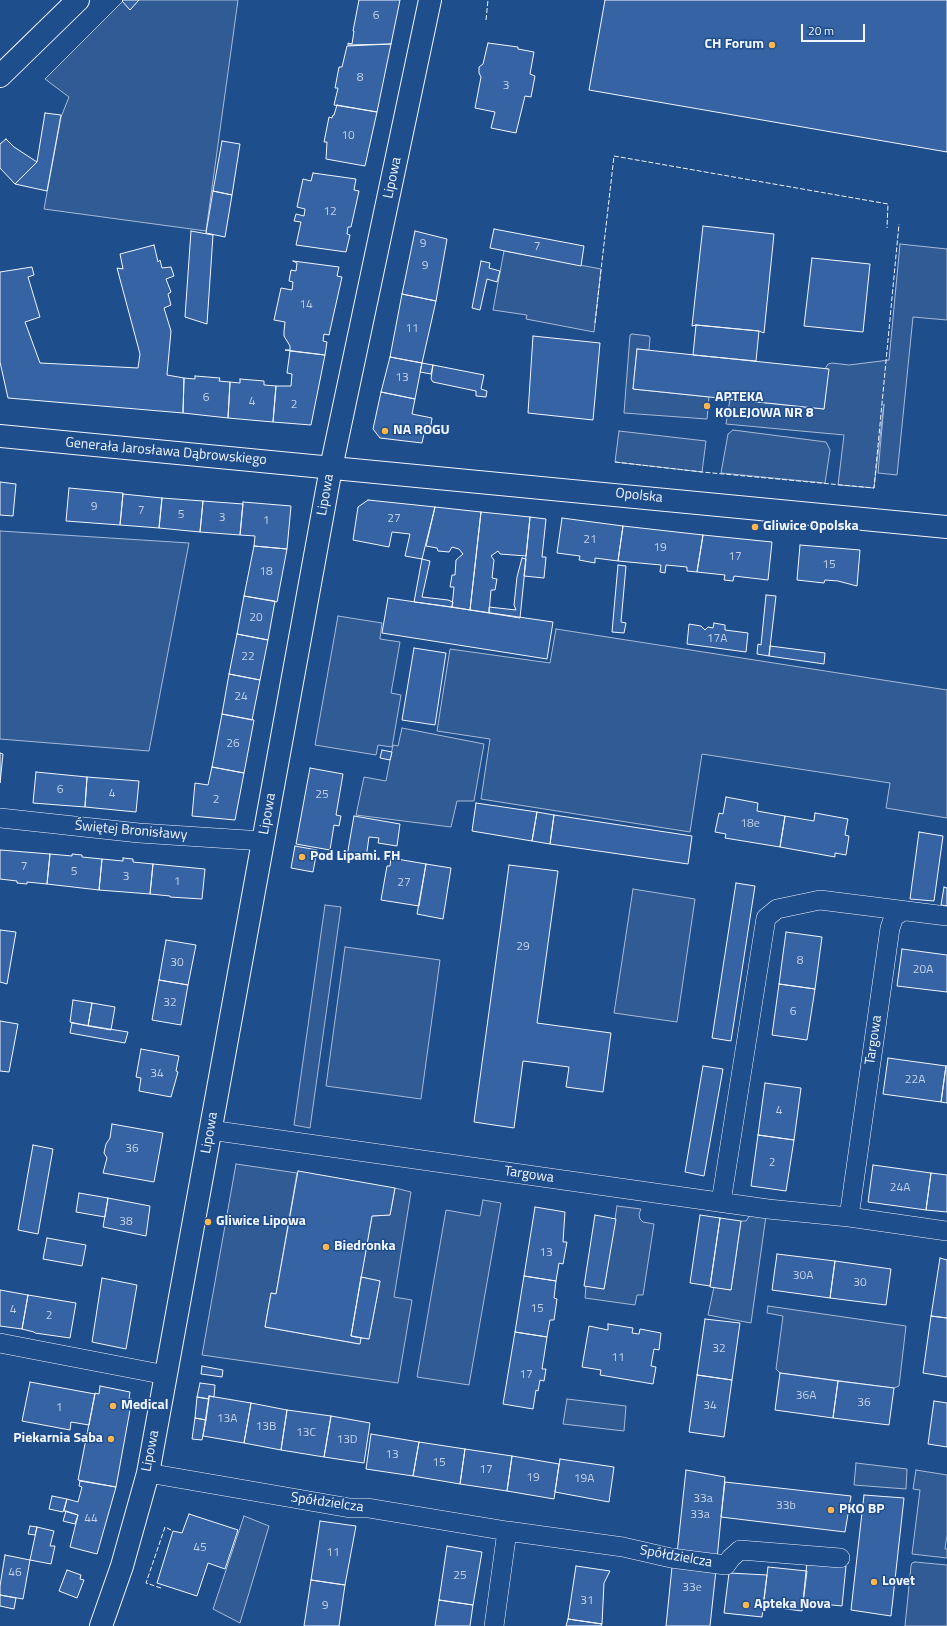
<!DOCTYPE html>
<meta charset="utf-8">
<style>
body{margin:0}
#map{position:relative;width:947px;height:1626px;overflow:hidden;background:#1f4e8c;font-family:"Titillium Web",sans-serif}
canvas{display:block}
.scale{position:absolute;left:801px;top:24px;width:64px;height:18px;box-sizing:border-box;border:2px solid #f2f6ff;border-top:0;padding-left:5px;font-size:12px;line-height:14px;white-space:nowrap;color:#f2f6ff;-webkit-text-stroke:3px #1f4e8c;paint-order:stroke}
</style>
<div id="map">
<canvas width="947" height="1626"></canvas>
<div class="scale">20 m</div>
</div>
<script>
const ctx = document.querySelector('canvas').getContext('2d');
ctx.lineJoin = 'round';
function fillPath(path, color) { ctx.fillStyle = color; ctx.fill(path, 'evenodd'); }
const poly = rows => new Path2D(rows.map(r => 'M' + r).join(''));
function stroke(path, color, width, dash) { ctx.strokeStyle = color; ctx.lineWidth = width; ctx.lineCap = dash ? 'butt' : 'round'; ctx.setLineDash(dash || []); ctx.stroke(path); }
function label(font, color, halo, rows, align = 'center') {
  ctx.font = font + ' "Titillium Web",sans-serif'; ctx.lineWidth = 3; ctx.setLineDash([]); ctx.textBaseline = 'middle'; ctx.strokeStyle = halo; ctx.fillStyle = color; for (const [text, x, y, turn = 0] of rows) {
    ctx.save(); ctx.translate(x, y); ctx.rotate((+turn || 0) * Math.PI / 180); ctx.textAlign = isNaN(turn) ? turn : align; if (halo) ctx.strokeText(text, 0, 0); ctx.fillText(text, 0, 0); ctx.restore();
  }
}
const built = poly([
 [124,0,238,0,206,231,44,209,61,117,69,97,45,79,124,0],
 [900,244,947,249,947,320,913,317,897,475,878,473,884,404,874,488,838,485,844,435,726,424,730,399,824,409,828,369,825,369,828,364,832,363,849,365,889,360,900,244],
 [504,251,601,269,594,332,526,319,527,315,493,310,504,251],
 [632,334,649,336,650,338,649,350,637,349,633,389,709,397,707,419,624,413,630,335,632,334],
 [733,430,826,442,830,450,825,483,721,473,728,434,733,430],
 [619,431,706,441,702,472,615,462,619,431],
 [0,531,189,543,149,751,0,739,0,531],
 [338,616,382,623,380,639,400,642,391,693,401,695,392,747,378,745,376,755,315,745,338,616],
 [556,629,947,690,947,818,886,808,890,783,702,754,690,832,481,799,490,739,437,731,450,649,550,663,556,629],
 [402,728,484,744,474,801,457,801,451,827,356,815,364,777,386,781,393,745,398,746,402,728],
 [633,889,695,899,677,1022,614,1013,633,889],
 [325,905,341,907,310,1128,294,1125,325,905],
 [345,947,440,960,421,1099,326,1086,345,947],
 [236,1164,297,1173,276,1294,271,1293,265,1327,359,1344,361,1338,369,1339,380,1281,361,1277,372,1216,390,1215,395,1188,411,1192,394,1297,412,1300,398,1383,202,1355,236,1164],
 [483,1200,501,1203,469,1385,417,1377,446,1210,480,1216,483,1200],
 [617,1206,641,1209,639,1214,640,1219,643,1222,654,1224,643,1295,637,1295,635,1305,585,1298,586,1286,604,1289,617,1206],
 [750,1215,766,1216,751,1323,708,1315,714,1287,731,1290,741,1221,746,1221,750,1215],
 [768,1306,906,1326,899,1386,894,1388,780,1373,776,1369,783,1316,767,1313,768,1306],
 [567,1399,626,1406,624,1431,563,1424,567,1399],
 [856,1463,907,1469,906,1489,854,1485,856,1463],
 [916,1470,947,1475,947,1535,945,1549,947,1549,947,1558,912,1554,920,1490,913,1489,916,1470],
 [244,1516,269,1526,240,1623,213,1609,244,1516],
 [915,1562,947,1565,947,1626,905,1626,911,1566,912,1563,915,1562]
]);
const building = poly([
 [123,0,139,0,130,10,122,1,123,0],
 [359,0,400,0,391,44,348,45,348,43,352,44,354,31,353,31,359,0],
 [605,0,947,0,947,152,589,90,605,0],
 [488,43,518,47,518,49,534,52,530,74,535,76,531,97,525,96,516,133,491,128,495,112,475,108,481,77,479,73,479,67,483,64,488,43],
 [391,44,377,112,334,105,338,88,335,88,339,67,342,67,347,46,391,44],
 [337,105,377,112,365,166,326,159,327,142,324,142,329,117,332,118,333,115,334,115,337,105],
 [45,113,61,115,47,191,15,184,37,162,45,113],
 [6,139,14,147,37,162,15,184,0,168,0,144,6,139],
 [222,141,240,144,232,195,213,191,222,141],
 [313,173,356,179,354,190,359,191,351,227,348,227,347,234,350,235,346,252,296,245,301,222,294,221,296,214,304,216,305,209,297,207,303,179,311,181,313,173],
 [213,191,232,195,225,237,206,233,213,191],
 [703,226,774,234,764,333,759,331,696,325,692,326,703,226],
 [494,229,584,246,581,266,490,248,494,229],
 [191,231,213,235,207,324,185,317,191,231],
 [415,231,447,239,436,301,402,294,415,231],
 [154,245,158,262,160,260,162,268,171,267,174,276,166,279,171,292,168,294,171,305,164,308,171,331,167,375,184,378,183,413,8,398,0,362,0,272,32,267,34,275,28,277,40,317,25,322,40,363,138,368,140,354,117,268,123,269,120,254,154,245],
 [812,258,870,264,863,332,804,326,812,258],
 [293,261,339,267,337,276,342,277,329,335,324,334,323,341,327,342,325,355,285,350,290,350,290,346,284,336,284,331,285,322,274,320,281,288,292,290,293,282,289,281,291,270,296,271,297,263,293,261],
 [481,261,490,263,489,268,500,271,497,282,487,279,480,310,472,308,481,261],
 [402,294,436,301,422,363,390,357,402,294],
 [696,325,759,331,756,361,693,355,696,325],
 [533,336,600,343,593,420,528,413,533,336],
 [637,349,829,369,824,409,633,389,637,349],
 [290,351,325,355,311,425,273,422,276,386,291,386,292,374,287,373,290,351],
 [390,357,422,363,415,399,381,392,390,357],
 [422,363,433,365,431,374,420,372,422,363],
 [433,365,484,375,481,389,487,391,486,397,476,396,476,391,433,382,431,379,433,365],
 [195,376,220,378,219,381,230,382,228,418,183,413,184,378,195,379,195,376],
 [240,379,264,381,264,385,276,386,273,422,228,418,230,382,240,383,240,379],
 [381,392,415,399,412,414,432,418,431,425,426,424,422,443,380,438,373,429,381,392],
 [0,482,16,484,13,516,0,515,0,482],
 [69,488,123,493,120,525,66,521,69,488],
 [123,494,162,498,159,528,120,525,123,494],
 [162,498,203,501,200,532,159,528,162,498],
 [368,500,435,507,422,559,405,556,410,534,392,532,389,547,353,540,358,507,368,500],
 [203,501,243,504,240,535,200,532,203,501],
 [243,502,291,506,287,549,254,546,255,536,240,535,243,502],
 [435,507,481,512,470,610,452,607,454,587,450,587,452,575,455,575,456,560,463,554,459,549,452,547,449,552,438,551,437,548,426,546,435,507],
 [481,512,530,517,526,556,500,554,498,551,491,556,494,560,492,578,497,579,495,590,491,590,489,613,470,610,481,512],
 [530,517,546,519,542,557,546,557,544,578,524,576,530,517],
 [562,518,623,526,618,561,595,558,595,563,579,560,580,556,557,553,562,518],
 [623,526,703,535,697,572,687,571,687,567,666,565,665,573,660,572,661,565,618,561,623,526],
 [703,535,772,542,768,580,734,576,733,581,724,580,725,575,697,572,703,535],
 [800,545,860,550,857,586,838,581,825,580,824,583,797,580,800,545],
 [254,546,287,549,277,602,244,596,254,546],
 [522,558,526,559,520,618,489,613,489,607,516,610,514,605,517,577,522,558],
 [422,559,430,561,422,597,448,600,453,602,452,607,414,602,422,559],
 [618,565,626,566,621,622,626,623,624,633,612,632,618,565],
 [766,595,776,596,769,656,757,654,758,644,761,645,766,595],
 [244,596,275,601,268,640,237,634,244,596],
 [388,598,553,622,547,659,382,633,388,598],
 [714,623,725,625,725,630,748,633,746,652,687,644,689,624,701,626,705,630,708,627,713,628,714,623],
 [237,634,268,640,260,680,229,674,237,634],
 [770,646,825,653,824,664,769,656,770,646],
 [414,648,446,653,435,725,402,720,414,648],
 [229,674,260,680,252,720,222,714,229,674],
 [222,714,254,720,244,773,212,767,222,714],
 [382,750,392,752,390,760,380,758,382,750],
 [0,753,3,754,0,783,0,753],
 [212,767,244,773,235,820,192,816,195,783,208,785,212,767],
 [310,768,343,774,336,815,341,816,339,826,334,825,330,850,296,844,310,768],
 [36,772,87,777,85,807,33,803,36,772],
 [87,777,139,781,136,812,85,807,87,777],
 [726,797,758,803,757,811,785,816,780,847,725,838,726,834,715,832,719,813,723,814,726,797],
 [476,803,537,812,532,841,472,831,476,803],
 [537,812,554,815,550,844,532,841,537,812],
 [815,813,848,819,845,835,849,836,846,855,835,853,835,857,780,847,785,816,814,821,815,813],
 [554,815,692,836,688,864,550,844,554,815],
 [354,816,400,824,397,846,378,843,379,838,369,837,366,858,347,856,354,816],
 [919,832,943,836,934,901,910,899,919,832],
 [295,846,317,850,313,872,291,868,295,846],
 [0,850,50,854,47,884,27,882,27,884,17,883,17,881,0,879,0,850],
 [50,854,72,856,72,854,82,855,82,857,102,859,99,890,47,884,50,854],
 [123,858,133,859,133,862,153,864,150,894,99,890,102,859,123,861,123,858],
 [391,858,426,864,419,906,381,900,387,866,390,866,391,858],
 [153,864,205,869,202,899,170,897,170,896,150,894,153,864],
 [426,864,451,868,443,919,417,914,426,864],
 [509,865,558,871,537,1023,611,1033,603,1092,566,1087,569,1067,523,1061,514,1128,474,1122,509,865],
 [736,883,755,886,731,1041,712,1038,736,883],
 [944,887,947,888,947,906,941,905,944,887],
 [0,930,16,932,7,984,0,982,0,930],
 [786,932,822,937,815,989,779,984,786,932],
 [166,940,196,945,188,985,159,980,166,940],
 [902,949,947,955,947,992,897,986,902,949],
 [159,980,188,985,181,1025,152,1020,159,980],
 [779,984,815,989,807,1040,772,1035,779,984],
 [73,1000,92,1003,88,1026,70,1022,73,1000],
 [92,1003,115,1007,111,1030,88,1026,92,1003],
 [0,1021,18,1024,9,1072,0,1071,0,1021],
 [72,1023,128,1032,125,1043,70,1033,72,1023],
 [141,1049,179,1056,176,1071,178,1072,171,1097,139,1091,141,1078,136,1077,141,1049],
 [888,1058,946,1066,941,1102,883,1094,888,1058],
 [703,1066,723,1069,704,1176,685,1172,703,1066],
 [946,1066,947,1066,947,1103,941,1102,946,1066],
 [765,1083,801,1088,794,1140,758,1135,765,1083],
 [112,1124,163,1133,154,1182,103,1173,107,1158,104,1153,106,1144,110,1138,112,1124],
 [758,1135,794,1140,786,1191,751,1186,758,1135],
 [33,1145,53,1149,38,1234,18,1230,33,1145],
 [873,1165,931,1173,926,1210,868,1202,873,1165],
 [298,1171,395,1188,390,1215,372,1216,351,1336,361,1338,360,1344,265,1327,271,1293,276,1294,298,1171],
 [931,1173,947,1175,947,1212,926,1210,931,1173],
 [79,1193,108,1198,105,1217,76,1212,79,1193],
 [108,1198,150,1206,146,1236,103,1227,108,1198],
 [535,1207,565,1212,563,1242,567,1242,563,1264,559,1263,556,1281,524,1276,535,1207],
 [595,1215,616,1219,604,1289,584,1286,595,1215],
 [700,1215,720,1218,710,1286,690,1283,700,1215],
 [720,1218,741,1221,731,1290,710,1287,720,1218],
 [47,1238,86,1245,82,1266,43,1259,47,1238],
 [777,1254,835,1261,830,1298,772,1290,777,1254],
 [940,1258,947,1260,947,1318,931,1316,940,1258],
 [835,1261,891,1269,886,1305,830,1298,835,1261],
 [524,1276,556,1281,554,1298,557,1299,554,1320,550,1320,547,1337,515,1332,524,1276],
 [361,1277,380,1281,369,1339,351,1336,361,1277],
 [102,1278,137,1285,126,1349,92,1342,102,1278],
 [0,1290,28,1295,22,1329,0,1326,0,1290],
 [28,1295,76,1303,70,1338,35,1333,34,1332,22,1329,28,1295],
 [931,1316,947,1318,947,1377,923,1373,931,1316],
 [705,1319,740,1323,732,1380,697,1375,705,1319],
 [608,1324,633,1328,632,1333,639,1334,640,1329,661,1333,659,1350,654,1349,651,1366,656,1367,653,1384,600,1375,601,1370,582,1367,589,1326,608,1330,608,1324],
 [515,1332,547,1337,542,1369,546,1369,544,1381,540,1380,538,1391,536,1390,533,1409,503,1404,515,1332],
 [202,1366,223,1370,222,1377,201,1374,202,1366],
 [780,1373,838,1381,833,1418,775,1410,780,1373],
 [697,1375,732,1380,724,1437,689,1432,697,1375],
 [838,1381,894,1388,889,1425,833,1418,838,1381],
 [30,1382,95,1394,89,1425,71,1422,70,1430,22,1421,30,1382],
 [200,1383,215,1385,214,1397,209,1396,209,1399,197,1397,200,1383],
 [100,1386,130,1392,129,1399,132,1399,116,1487,78,1480,95,1393,99,1394,100,1386],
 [209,1396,251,1403,244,1443,203,1436,209,1396],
 [197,1397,209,1399,206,1420,195,1418,197,1397],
 [934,1401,947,1403,947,1447,928,1444,934,1401],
 [251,1403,287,1410,281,1450,244,1443,251,1403],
 [287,1410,331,1416,324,1457,281,1450,287,1410],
 [331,1416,370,1423,364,1463,324,1457,331,1416],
 [195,1418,206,1420,202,1440,192,1439,195,1418],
 [371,1434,419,1442,413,1476,366,1469,371,1434],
 [419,1442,465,1449,460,1484,413,1476,419,1442],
 [465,1449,512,1456,507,1491,460,1484,465,1449],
 [512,1456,559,1464,554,1499,507,1491,512,1456],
 [560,1459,614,1467,609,1502,555,1492,560,1459],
 [686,1470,725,1477,717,1559,677,1554,686,1470],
 [80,1481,116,1487,97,1554,70,1547,78,1515,64,1511,67,1499,78,1502,82,1487,79,1486,80,1481],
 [725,1482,851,1496,845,1532,721,1517,725,1482],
 [864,1495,904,1498,891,1616,851,1610,864,1495],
 [52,1496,67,1499,63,1512,49,1509,52,1496],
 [66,1511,78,1515,75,1524,63,1521,66,1511],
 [189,1514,238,1530,225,1569,208,1563,197,1596,157,1583,173,1531,182,1533,189,1514],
 [320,1521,356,1526,345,1585,311,1580,320,1521],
 [30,1526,37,1527,35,1535,28,1534,30,1526],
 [37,1527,54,1531,50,1546,55,1546,51,1564,30,1560,37,1527],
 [447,1546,482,1552,473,1605,439,1600,447,1546],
 [5,1555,30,1560,23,1599,0,1595,0,1586,5,1555],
 [807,1562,846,1566,842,1606,803,1602,807,1562],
 [576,1566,610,1571,604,1583,602,1624,568,1619,576,1566],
 [672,1567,716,1570,710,1626,666,1626,672,1567],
 [768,1567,807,1571,802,1611,763,1606,768,1567],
 [67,1570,81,1575,80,1579,84,1580,77,1598,59,1591,67,1570],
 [729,1573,767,1575,762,1617,724,1613,729,1573],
 [311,1580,345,1585,339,1626,304,1626,311,1580],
 [0,1595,16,1598,14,1609,0,1606,0,1595],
 [439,1600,473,1605,470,1626,435,1626,439,1600],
 [568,1619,602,1624,601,1626,566,1626,568,1619]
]);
const minor = poly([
 [0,818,139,833,263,841],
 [210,1130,768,1209,849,1217,947,1231],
 [721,1202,766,918,777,909,820,900,907,911],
 [849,1217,890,928,894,917,901,912,907,911,947,916],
 [0,1343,166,1375],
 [148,1473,350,1508,368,1508,507,1531,623,1547,671,1558,726,1565,731,1558,740,1550,840,1558],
 [494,1626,507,1531]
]);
const tertiary = poly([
 [0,436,947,527],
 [101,1626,122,1566,148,1473,331,468,430,0]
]);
const secondary = poly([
 [0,76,78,0]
]);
const fence = poly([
 [486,20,488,0],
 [595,323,614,156,888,204,887,228],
 [615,462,702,472,874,488,899,224],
 [161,1588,146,1583,165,1527,173,1531]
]);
const markers = [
 [772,45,4,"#ffb74d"],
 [707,406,4,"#ffb74d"],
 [385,431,4,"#ffb74d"],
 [755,527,4,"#ffb74d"],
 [302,857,4,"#ffb74d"],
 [208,1222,4,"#ffb74d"],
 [326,1247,4,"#ffb74d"],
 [113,1406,4,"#ffb74d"],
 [111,1439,4,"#ffb74d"],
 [831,1510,4,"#ffb74d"],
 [874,1582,4,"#ffb74d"],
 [746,1605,4,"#ffb74d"]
];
const numberNames = [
 ["6",376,16],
 ["8",360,78],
 ["3",506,86],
 ["10",348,136],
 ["12",330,212],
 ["9",423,244],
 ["7",537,247],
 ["9",425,266],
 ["14",306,305],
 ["11",412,329],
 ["13",402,378],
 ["6",206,398],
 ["4",252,402],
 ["2",294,405],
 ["9",94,507],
 ["7",141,511],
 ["5",181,515],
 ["3",222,518],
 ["27",394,519],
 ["1",266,521],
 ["21",590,540],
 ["19",660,548],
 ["17",735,557],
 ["15",829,565],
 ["18",266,572],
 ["20",256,618],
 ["17A",717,639],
 ["22",248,657],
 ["24",241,697],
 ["26",233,744],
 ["6",60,790],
 ["4",112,794],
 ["25",322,795],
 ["2",216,800],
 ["18e",750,824],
 ["7",24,867],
 ["5",74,872],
 ["3",126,877],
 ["1",177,882],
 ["27",404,883],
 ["29",523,947],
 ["8",800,961],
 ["30",177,963],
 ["20A",923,970],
 ["32",170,1003],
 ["6",793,1012],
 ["34",157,1074],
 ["22A",915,1080],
 ["4",779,1111],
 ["36",132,1149],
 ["2",772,1163],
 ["24A",900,1188],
 ["38",126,1222],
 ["13",546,1253],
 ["30A",803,1276],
 ["30",860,1283],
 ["15",537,1309],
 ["4",13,1310],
 ["2",49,1316],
 ["32",719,1349],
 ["11",618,1358],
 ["17",526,1375],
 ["36A",806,1396],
 ["36",864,1403],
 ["34",710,1406],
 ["1",59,1408],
 ["13A",227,1419],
 ["13B",266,1427],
 ["13C",306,1433],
 ["13D",347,1440],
 ["13",392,1455],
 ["15",439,1463],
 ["17",486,1470],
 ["19",533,1478],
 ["19A",584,1479],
 ["33a",703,1499],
 ["33b",786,1506],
 ["33a",700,1515],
 ["44",91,1519],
 ["45",200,1548],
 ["11",333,1553],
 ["46",15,1573],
 ["25",460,1576],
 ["33e",692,1588],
 ["31",587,1601],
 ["9",325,1606]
];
const poiNames = [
 ["CH Forum",764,45,"right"],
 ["APTEKA",715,398],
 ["KOLEJOWA NR 8",715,414],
 ["NA ROGU",393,431],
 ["Gliwice Opolska",763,527],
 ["Pod Lipami. FH",310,857],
 ["Gliwice Lipowa",216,1222],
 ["Biedronka",334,1247],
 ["Medical",121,1406],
 ["Piekarnia Saba",103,1439,"right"],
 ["PKO BP",839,1510],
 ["Lovet",882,1582],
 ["Apteka Nova",754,1605]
];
const streetNames = [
 ["Lipowa",393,178,-78],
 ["Generała Jarosława Dąbrowskiego",166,452,5],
 ["Lipowa",326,495,-80],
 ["Opolska",639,496,6],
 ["Lipowa",268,814,-80],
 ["Świętej Bronisławy",131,831,5],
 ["Targowa",874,1040,-82],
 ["Lipowa",210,1133,-80],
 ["Targowa",529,1175,8],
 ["Lipowa",151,1451,-79],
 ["Spółdzielcza",327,1503,8],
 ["Spółdzielcza",676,1557,10]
];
fillPath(built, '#305b95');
stroke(built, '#a8bbd7', 1);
fillPath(building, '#3563a3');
stroke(building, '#f2f6ff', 1);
stroke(minor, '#f2f6ff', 20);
stroke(tertiary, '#f2f6ff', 24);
stroke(secondary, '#f2f6ff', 24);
stroke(minor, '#1f4e8c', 19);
stroke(tertiary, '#1f4e8c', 22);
stroke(secondary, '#1f4e8c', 22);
stroke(fence, '#f2f6ff', 1, [5, 2]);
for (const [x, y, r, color] of markers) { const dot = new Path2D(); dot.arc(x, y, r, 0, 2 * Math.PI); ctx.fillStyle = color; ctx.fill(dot); stroke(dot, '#1f4e8c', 1.5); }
label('12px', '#c3d1e8', null, numberNames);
label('bold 14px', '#f2f6ff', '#1f4e8c', poiNames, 'left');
label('14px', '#f2f6ff', '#1f4e8c', streetNames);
</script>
